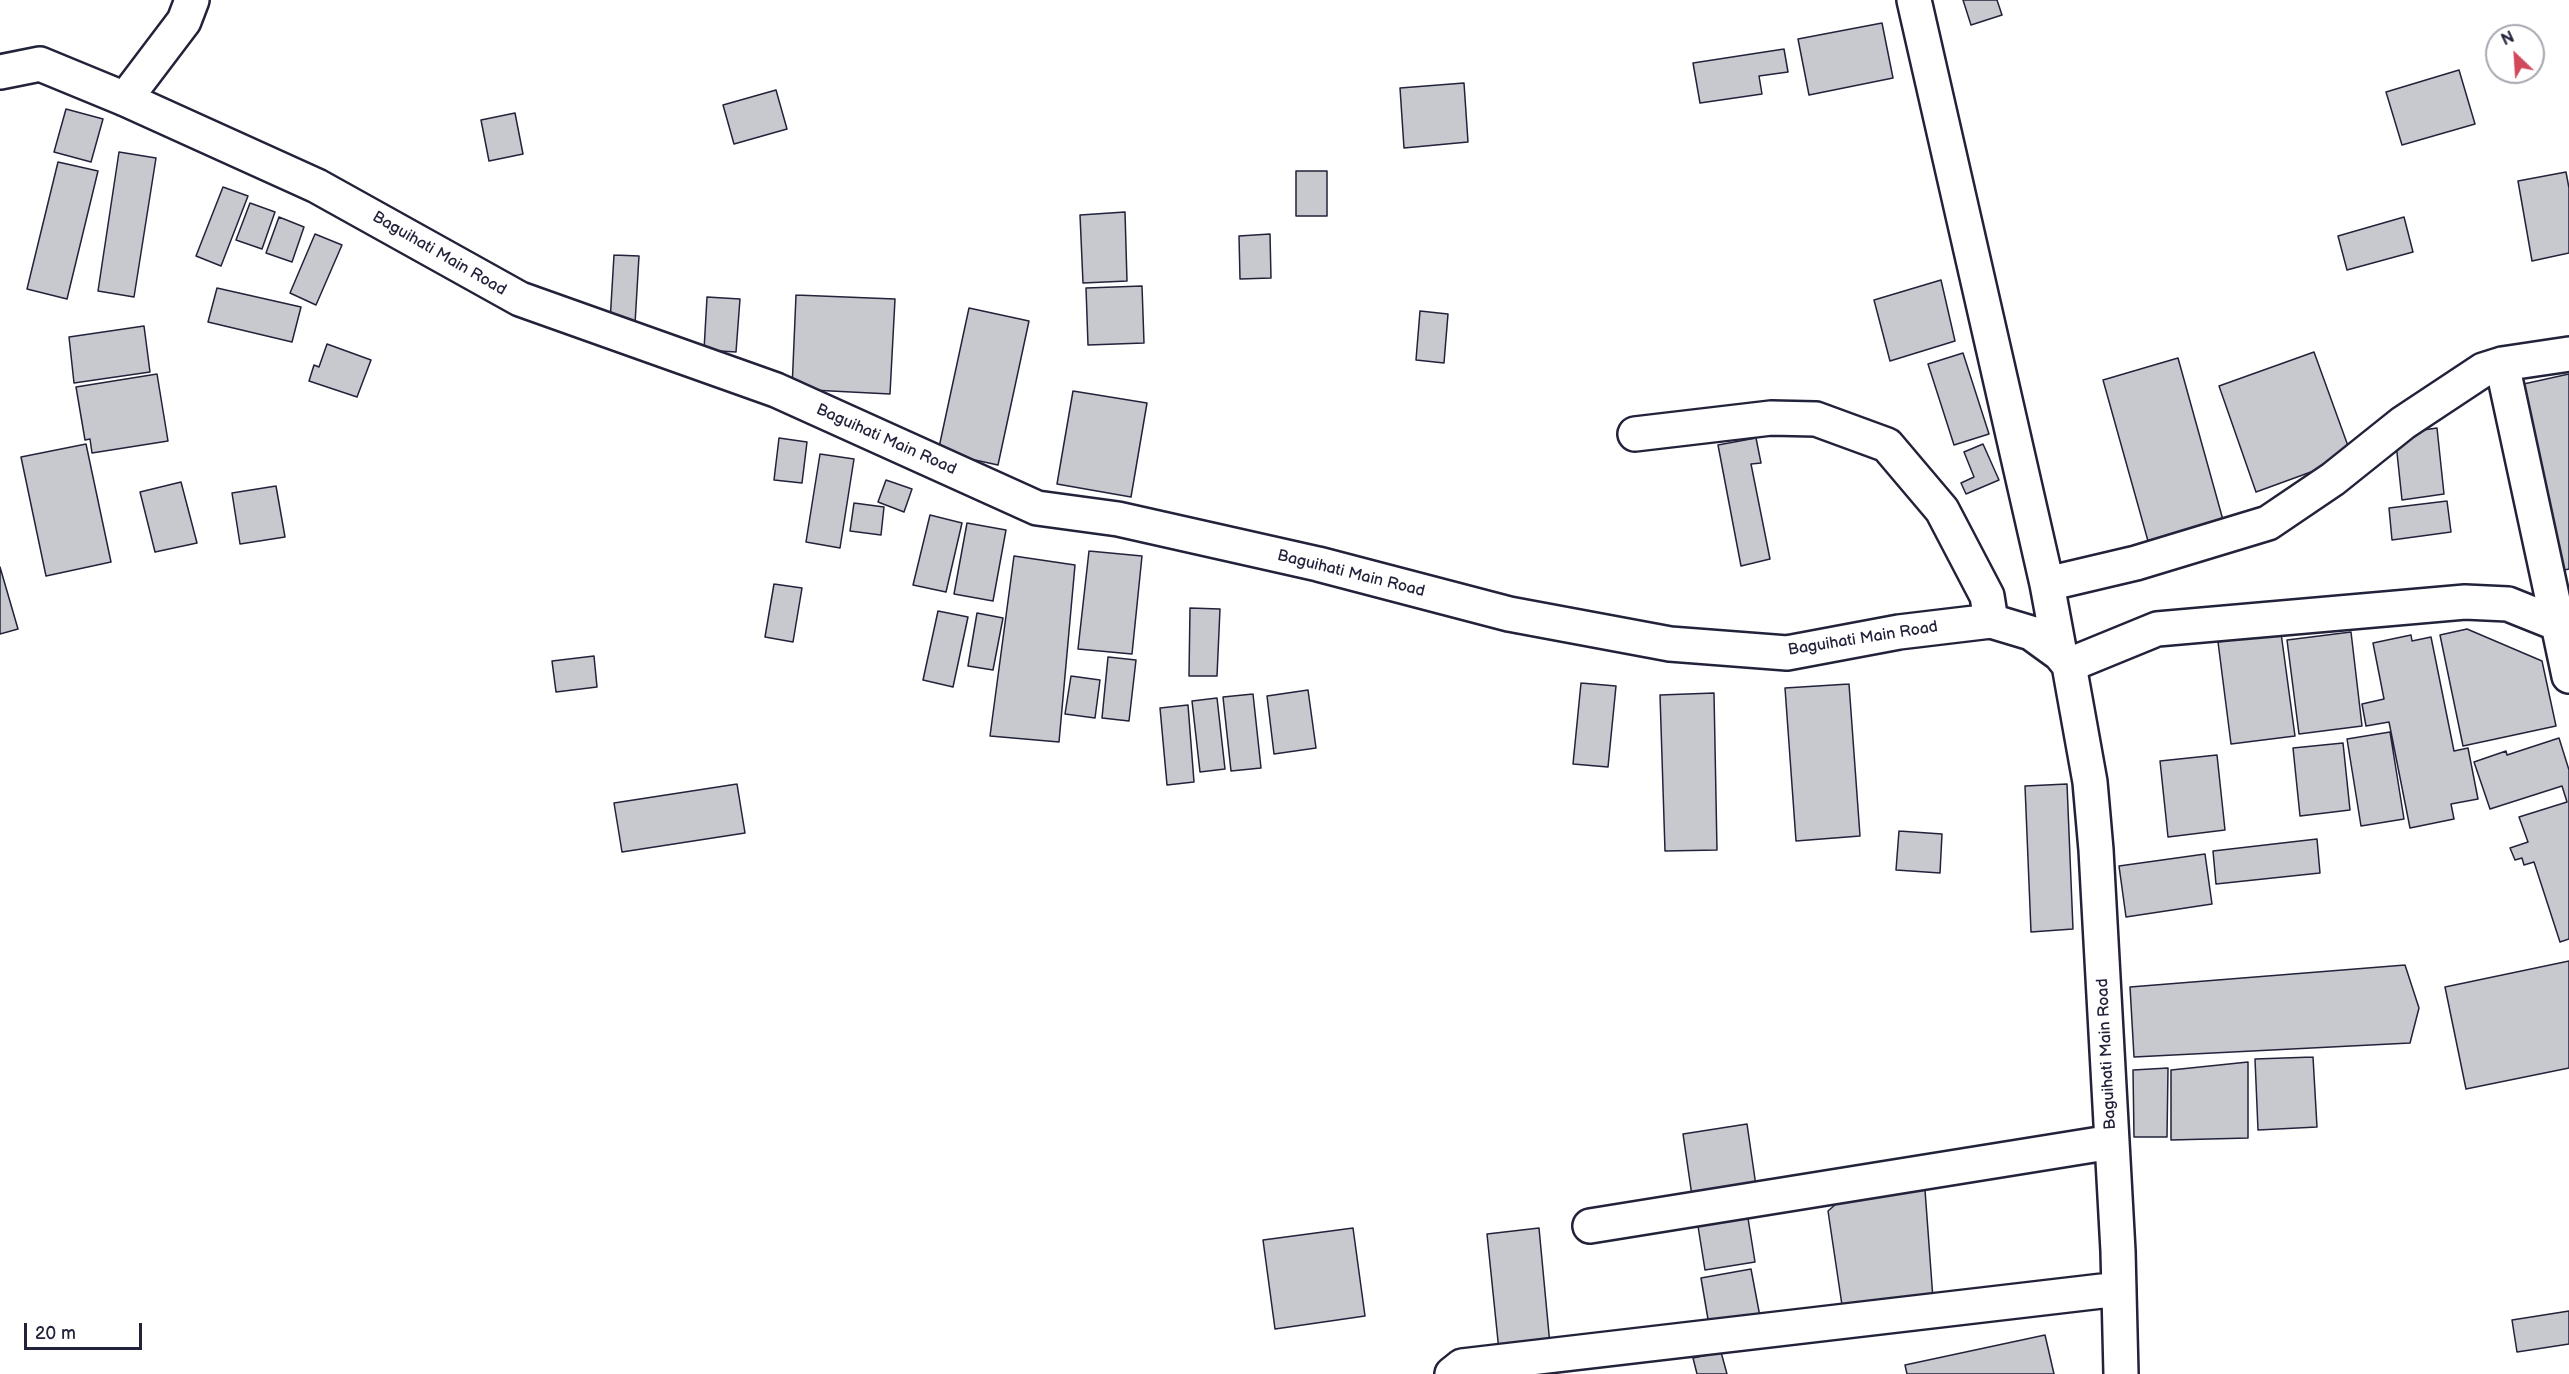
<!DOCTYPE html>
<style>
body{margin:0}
#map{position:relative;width:2569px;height:1374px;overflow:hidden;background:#fff;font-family:"Balsamiq Sans",sans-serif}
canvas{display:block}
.north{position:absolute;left:2485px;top:24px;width:60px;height:60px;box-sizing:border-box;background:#fff;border:2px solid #a7a7b1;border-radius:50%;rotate:335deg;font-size:16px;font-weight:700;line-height:24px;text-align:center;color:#22223b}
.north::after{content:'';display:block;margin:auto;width:21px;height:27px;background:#d1495b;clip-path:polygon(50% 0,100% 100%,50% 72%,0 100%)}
.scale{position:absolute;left:24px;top:1323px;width:118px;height:27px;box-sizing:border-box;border:3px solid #22223b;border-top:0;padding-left:8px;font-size:18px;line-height:21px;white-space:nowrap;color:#22223b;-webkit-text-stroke:4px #fff;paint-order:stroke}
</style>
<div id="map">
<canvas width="2569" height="1374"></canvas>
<div class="north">N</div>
<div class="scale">20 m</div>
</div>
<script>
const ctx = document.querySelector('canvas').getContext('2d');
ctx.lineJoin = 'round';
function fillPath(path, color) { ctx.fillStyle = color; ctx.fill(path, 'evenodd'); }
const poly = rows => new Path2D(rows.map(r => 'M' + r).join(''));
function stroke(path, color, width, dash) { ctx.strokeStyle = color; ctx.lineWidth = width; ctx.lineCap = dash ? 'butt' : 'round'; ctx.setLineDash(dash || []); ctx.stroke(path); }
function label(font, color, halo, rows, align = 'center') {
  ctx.font = font + ' "Balsamiq Sans",sans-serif'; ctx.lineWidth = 4.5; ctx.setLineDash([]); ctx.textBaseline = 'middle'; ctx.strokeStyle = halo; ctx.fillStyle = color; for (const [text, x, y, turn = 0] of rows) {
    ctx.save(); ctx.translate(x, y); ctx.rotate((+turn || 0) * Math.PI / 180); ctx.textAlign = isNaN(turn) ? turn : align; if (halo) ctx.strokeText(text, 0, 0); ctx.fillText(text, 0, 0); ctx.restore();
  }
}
const building = poly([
 [1963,0,1997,0,2002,15,1971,25,1963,0],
 [1882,23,1893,78,1809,95,1798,39,1882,23],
 [1784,49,1788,72,1759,76,1762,94,1700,103,1693,63,1784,49],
 [2459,70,2475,124,2402,145,2386,92,2459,70],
 [1464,83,1468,142,1404,148,1400,88,1464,83],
 [776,90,787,129,734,144,723,105,776,90],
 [66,109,103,119,91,162,54,152,66,109],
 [515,113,523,154,489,161,481,120,515,113],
 [119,152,156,158,134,297,98,291,119,152],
 [58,162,98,171,67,299,27,289,58,162],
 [1296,171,1327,171,1327,216,1296,216,1296,171],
 [2566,172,2569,188,2569,253,2532,261,2518,181,2566,172],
 [223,187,248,196,221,266,196,256,223,187],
 [250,203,275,212,262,249,236,240,250,203],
 [1125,212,1127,281,1083,283,1080,215,1125,212],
 [279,217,304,227,292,262,266,253,279,217],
 [2404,217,2413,252,2347,270,2338,236,2404,217],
 [315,234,342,245,316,305,290,293,315,234],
 [1270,234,1271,278,1240,279,1239,236,1270,234],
 [614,255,639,256,635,324,610,322,614,255],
 [1941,280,1955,341,1890,361,1874,300,1941,280],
 [1142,286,1144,343,1088,345,1086,288,1142,286],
 [217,288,301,307,292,342,208,322,217,288],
 [796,295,895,299,890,394,792,389,796,295],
 [707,297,740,299,736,352,704,350,707,297],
 [969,308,1029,321,998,465,938,452,969,308],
 [1420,311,1448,314,1444,363,1416,360,1420,311],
 [144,326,150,372,74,383,69,337,144,326],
 [327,344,371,360,357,397,309,381,314,365,319,367,327,344],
 [2314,352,2352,457,2256,492,2219,386,2314,352],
 [1963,353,1989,434,1954,445,1928,364,1963,353],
 [2178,358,2223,520,2148,541,2103,380,2178,358],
 [157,374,168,441,92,453,90,439,85,440,76,387,157,374],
 [2569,374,2569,569,2553,573,2510,387,2569,374],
 [1073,391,1147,403,1131,497,1057,484,1073,391],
 [2437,428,2444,494,2402,500,2395,434,2437,428],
 [779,438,807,442,802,483,774,480,779,438],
 [1756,438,1761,463,1751,464,1770,559,1741,566,1718,445,1756,438],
 [86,444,111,562,46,576,21,457,86,444],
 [1983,444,1999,480,1966,494,1961,483,1974,477,1964,452,1983,444],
 [820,454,854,459,840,548,806,542,820,454],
 [886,480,912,489,904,512,878,502,886,480],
 [181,482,197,543,155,552,140,492,181,482],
 [276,486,285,537,240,544,232,493,276,486],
 [2447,501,2451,532,2392,540,2389,508,2447,501],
 [854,503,884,507,881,535,850,531,854,503],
 [930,515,962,523,946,592,913,585,930,515],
 [967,523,1006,530,993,601,954,594,967,523],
 [1089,551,1142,556,1132,654,1078,649,1089,551],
 [1014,556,1075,565,1059,742,990,736,1014,556],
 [0,567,18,629,0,634,0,567],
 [774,584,802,588,793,642,765,637,774,584],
 [1190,608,1220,609,1217,676,1189,676,1190,608],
 [938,611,968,617,953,687,923,680,938,611],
 [977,613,1003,618,993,670,968,666,977,613],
 [2467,629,2542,661,2556,726,2463,746,2440,635,2467,629],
 [2351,632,2362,726,2299,734,2287,640,2351,632],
 [2281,633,2295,736,2231,744,2218,642,2281,633],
 [2411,635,2412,641,2431,637,2454,751,2468,748,2478,799,2451,804,2454,819,2410,828,2389,722,2366,726,2362,704,2384,699,2373,643,2411,635],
 [594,656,597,687,556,692,552,661,594,656],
 [1108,657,1136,660,1129,721,1102,718,1108,657],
 [1071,676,1100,680,1095,718,1065,714,1071,676],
 [1581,683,1616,686,1608,767,1573,764,1581,683],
 [1849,684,1860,836,1796,841,1785,688,1849,684],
 [1308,690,1316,748,1274,754,1267,696,1308,690],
 [1714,693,1717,850,1665,851,1660,695,1714,693],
 [1253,694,1261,768,1231,771,1223,697,1253,694],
 [1217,698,1225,769,1200,772,1192,701,1217,698],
 [1188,705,1194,782,1167,785,1160,708,1188,705],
 [2390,732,2404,819,2361,826,2347,739,2390,732],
 [2559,738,2569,770,2569,939,2560,942,2534,862,2524,865,2522,858,2515,860,2510,848,2528,842,2519,817,2567,802,2562,786,2490,809,2474,762,2506,751,2507,755,2559,738],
 [2343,743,2350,810,2300,816,2293,748,2343,743],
 [2217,755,2225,830,2168,837,2160,761,2217,755],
 [737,784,745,833,622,852,614,803,737,784],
 [2067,784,2073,929,2031,932,2025,786,2067,784],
 [1899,831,1942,834,1940,873,1896,870,1899,831],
 [2317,839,2320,873,2216,884,2213,851,2317,839],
 [2205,854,2212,904,2126,917,2119,866,2205,854],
 [2569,961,2569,1068,2466,1089,2445,987,2569,961],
 [2405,965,2419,1008,2410,1043,2134,1057,2130,987,2405,965],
 [2313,1057,2317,1127,2258,1130,2255,1059,2313,1057],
 [2248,1062,2248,1138,2171,1140,2171,1070,2248,1062],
 [2168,1068,2167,1137,2134,1137,2133,1070,2168,1068],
 [1747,1124,1756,1186,1692,1196,1683,1134,1747,1124],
 [1925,1190,1933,1299,1843,1312,1828,1211,1836,1204,1868,1195,1925,1190],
 [1747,1212,1755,1262,1705,1270,1697,1220,1747,1212],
 [1353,1228,1365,1316,1275,1329,1263,1240,1353,1228],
 [1539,1228,1550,1345,1499,1351,1487,1234,1539,1228],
 [1751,1269,1761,1322,1710,1331,1701,1278,1751,1269],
 [2569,1311,2569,1344,2517,1352,2512,1320,2569,1311],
 [2045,1335,2054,1374,1907,1374,1905,1365,2045,1335],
 [1721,1352,1727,1374,1697,1374,1693,1358,1721,1352]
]);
const minor = poly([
 [1914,0,2047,584,2060,654],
 [0,72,40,64,125,99,317,186,520,299,776,390,1037,508,1118,519,1318,564,1509,614,1670,644,1787,653,1899,632,1991,621,2031,633,2060,654,2069,665,2090,782,2096,850,2118,1251,2121,1374],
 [125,99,184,21,192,0],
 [2502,364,2558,624],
 [1635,434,1771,418,1816,419,1887,445,1942,510,1987,596,1991,621],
 [2047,584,2136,563,2268,523,2333,479,2403,423,2483,370,2502,364,2569,354],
 [2069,665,2157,629,2465,602,2508,604,2558,624,2569,676],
 [1590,1226,2112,1142],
 [1452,1374,1462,1366,2119,1289]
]);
const streetNames = [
 ["Baguihati Main Road",439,254,30],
 ["Baguihati Main Road",886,440,24],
 ["Baguihati Main Road",1351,574,14],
 ["Baguihati Main Road",1863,639,-9],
 ["Baguihati Main Road",2107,1054,-93]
];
fillPath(building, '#c8c8cf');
stroke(building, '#22223b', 1.5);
stroke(minor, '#22223b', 38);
stroke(minor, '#fff', 33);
label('16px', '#22223b', '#fff', streetNames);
</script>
